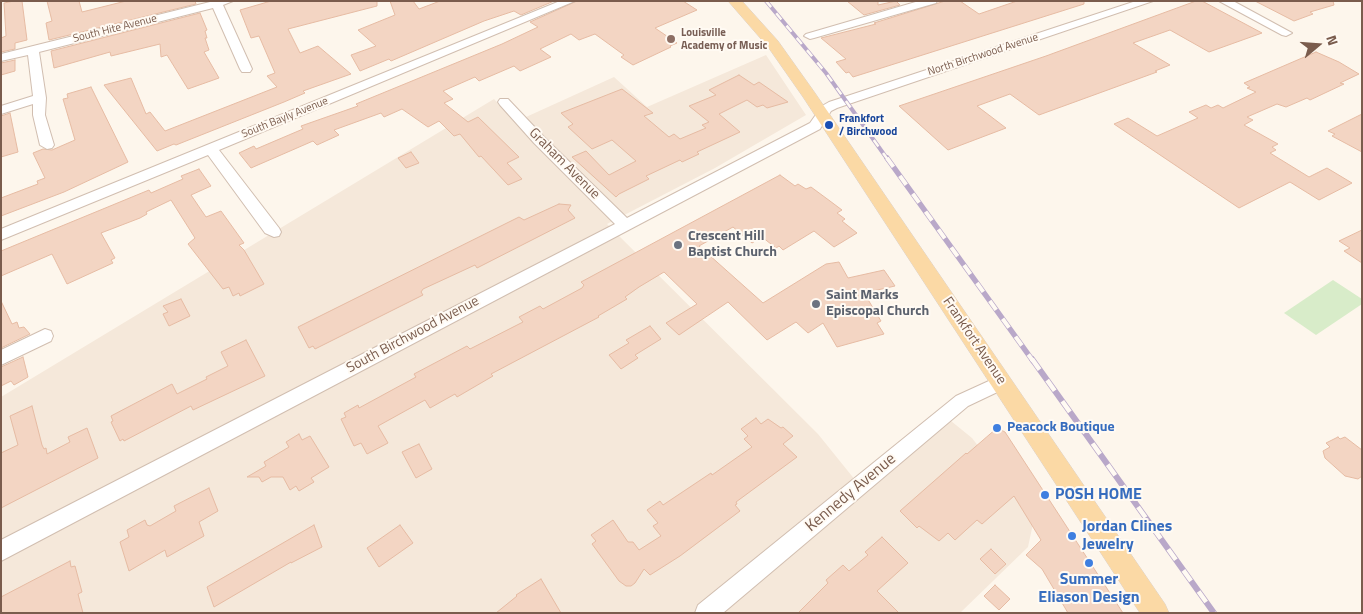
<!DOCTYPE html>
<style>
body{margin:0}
#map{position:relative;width:1363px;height:614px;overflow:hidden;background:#fdf6ec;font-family:"Titillium Web",sans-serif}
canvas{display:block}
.frame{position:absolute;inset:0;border:2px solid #7a5c4d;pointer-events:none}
.north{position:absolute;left:1293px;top:20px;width:50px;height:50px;-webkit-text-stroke:4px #fffaf3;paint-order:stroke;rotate:72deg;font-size:14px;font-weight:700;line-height:20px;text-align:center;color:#7a5c4d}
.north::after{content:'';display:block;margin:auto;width:18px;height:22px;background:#7a5c4d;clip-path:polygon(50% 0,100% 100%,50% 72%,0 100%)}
</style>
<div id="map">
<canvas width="1363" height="614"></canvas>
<div class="frame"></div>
<div class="north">N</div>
</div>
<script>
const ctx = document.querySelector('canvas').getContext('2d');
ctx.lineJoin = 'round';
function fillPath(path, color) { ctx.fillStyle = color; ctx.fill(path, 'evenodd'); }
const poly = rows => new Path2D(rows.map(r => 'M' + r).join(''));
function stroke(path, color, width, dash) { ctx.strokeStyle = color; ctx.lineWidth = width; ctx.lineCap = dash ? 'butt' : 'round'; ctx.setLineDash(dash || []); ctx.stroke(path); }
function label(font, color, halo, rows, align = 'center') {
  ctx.font = font + ' "Titillium Web",sans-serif'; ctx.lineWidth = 4; ctx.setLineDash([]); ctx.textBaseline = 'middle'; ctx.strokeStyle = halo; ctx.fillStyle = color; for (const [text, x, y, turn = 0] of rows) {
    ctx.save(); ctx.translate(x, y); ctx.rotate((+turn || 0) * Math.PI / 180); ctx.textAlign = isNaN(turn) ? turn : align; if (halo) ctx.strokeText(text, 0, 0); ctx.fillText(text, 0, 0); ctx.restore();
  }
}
const residential = poly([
 [766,55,806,115,715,168,607,224,818,434,864,491,951,421,972,438,1034,519,1028,547,960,613,1,613,1,397,494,99,515,122,614,77,647,107]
]);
const green = poly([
 [1333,280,1362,299,1362,304,1316,335,1284,313]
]);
const building = poly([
 [14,1,22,1,27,40,15,43,15,49,1,52,1,38,6,36,4,3,14,1],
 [47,1,79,1,82,12,126,1,195,1,196,4,49,40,46,23,52,21,47,1],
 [271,1,377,1,377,6,288,29,300,53,318,46,351,74,303,91,305,93,284,102,176,145,174,144,157,151,104,85,131,78,146,114,150,112,165,131,277,87,267,76,275,73,259,36,251,38,240,10,271,1],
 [390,1,413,1,419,9,440,1,554,1,521,15,514,11,484,21,391,61,389,59,360,71,351,55,376,46,358,30,395,15,390,1],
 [577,1,683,1,697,10,655,28,677,43,670,46,671,47,633,65,621,57,624,55,595,34,579,40,571,34,540,49,551,57,520,71,514,66,479,81,475,77,443,91,453,99,444,103,468,122,478,117,519,157,507,163,522,179,508,185,481,156,479,157,460,134,454,136,439,121,428,127,402,109,384,117,381,113,334,130,339,135,317,145,313,141,251,168,239,153,254,146,256,149,303,129,301,126,358,106,356,104,502,44,538,27,530,22,577,1],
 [847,1,878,1,878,5,896,1,900,5,864,15,847,1],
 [945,1,960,1,979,14,1017,1,1084,1,1084,4,853,77,849,72,846,73,836,62,846,59,821,38,876,24,874,23,945,1],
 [1196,1,1202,1,1262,33,1209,52,1170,30,1133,43,1170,65,1155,71,1157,72,1039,115,1010,94,977,106,1006,128,948,150,899,106,1046,56,1196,1],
 [1255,1,1333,1,1334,5,1310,12,1313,14,1294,21,1255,1],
 [200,13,207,30,205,31,207,38,205,38,209,50,204,52,219,78,188,89,167,55,161,57,160,44,111,56,110,52,54,68,51,51,200,13],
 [1316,52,1339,62,1359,74,1340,83,1344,84,1310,100,1307,98,1286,107,1277,104,1247,117,1253,120,1244,125,1278,144,1272,147,1276,150,1270,153,1309,177,1327,168,1352,183,1319,200,1290,182,1239,208,1114,124,1128,118,1157,136,1198,118,1189,112,1206,105,1211,108,1218,105,1223,108,1256,92,1247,88,1250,87,1244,83,1316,52],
 [15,60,15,71,1,75,1,63,15,60],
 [739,75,754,85,759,82,788,102,767,108,763,105,757,107,747,100,719,114,740,132,697,152,699,154,682,162,680,160,646,176,649,179,619,194,616,197,572,157,586,151,609,175,636,161,612,140,592,149,568,127,573,124,561,113,622,89,653,113,644,116,669,137,674,134,680,139,706,128,702,125,709,122,689,106,716,95,709,90,739,75],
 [91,87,128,162,64,192,1,216,1,198,38,184,37,181,45,178,33,153,43,149,52,150,75,140,63,99,68,98,67,94,91,87],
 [10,113,18,152,1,157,1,116,10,113],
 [1362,114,1362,152,1332,136,1335,134,1328,131,1362,114],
 [411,152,419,163,406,168,398,158,411,152],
 [199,169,211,186,191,195,206,217,221,211,244,243,239,245,244,250,264,284,240,296,239,293,233,296,229,287,223,289,188,244,195,238,171,200,146,212,147,214,140,218,101,233,115,258,111,260,113,263,67,284,52,254,1,276,1,251,149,190,151,193,183,179,181,176,199,169],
 [780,175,795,186,798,184,806,189,811,187,830,201,842,210,837,213,845,219,842,221,857,233,834,247,814,231,783,250,779,246,776,248,762,237,752,243,733,227,699,246,763,303,826,264,839,262,848,278,884,270,895,286,864,293,881,321,877,323,884,334,837,347,823,323,808,333,796,322,767,340,728,302,679,335,666,323,697,304,664,272,639,287,625,297,627,299,598,316,599,317,491,374,493,376,457,397,455,394,430,408,425,400,378,426,388,443,367,454,361,443,354,446,341,419,346,417,344,413,358,405,359,408,416,377,414,374,467,346,470,349,523,322,519,317,540,306,543,309,582,288,584,285,581,282,780,175],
 [559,204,571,205,568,210,575,218,477,268,475,265,423,289,421,292,423,295,315,349,313,346,309,348,298,327,519,217,524,220,559,204],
 [1362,230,1362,263,1344,251,1350,248,1339,241,1362,230],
 [181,299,190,316,169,326,163,314,168,312,163,306,181,299],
 [1,301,12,324,17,322,19,328,24,327,30,334,1,348,1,301],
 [650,326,661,339,635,355,638,358,621,369,609,355,629,343,626,340,650,326],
 [246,340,265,376,193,410,191,406,124,441,123,439,120,441,111,422,113,421,111,416,172,384,177,394,207,379,206,377,228,366,221,352,246,340],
 [23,357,28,377,14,385,11,381,1,386,1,367,23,357],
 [32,406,42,445,44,449,46,448,47,454,70,442,68,437,87,428,98,458,1,508,1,453,18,445,10,416,32,406],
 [756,418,761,424,768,419,781,428,783,427,793,436,783,444,797,457,736,502,737,504,735,505,740,511,680,556,650,575,644,569,635,583,631,586,626,586,619,581,592,544,596,541,591,535,613,520,628,542,633,542,639,550,661,536,653,526,658,523,647,510,660,501,663,505,711,473,712,475,752,447,744,439,748,436,741,429,756,418],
 [997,428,1005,432,1123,613,1068,613,1042,569,1026,555,1041,540,1014,496,982,524,977,520,955,540,948,533,939,541,919,526,917,528,900,511,966,453,967,454,997,428],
 [299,434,302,440,310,436,329,467,311,478,314,482,299,491,296,486,290,490,283,477,271,477,262,482,259,477,247,477,266,466,264,462,289,447,286,442,299,434],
 [1338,437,1340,439,1345,437,1362,450,1362,476,1358,479,1345,476,1325,458,1323,451,1330,447,1326,443,1338,437],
 [419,444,432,469,416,478,402,452,419,444],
 [209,488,218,511,199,522,204,536,167,557,165,550,129,571,120,542,129,537,127,530,145,520,147,525,150,526,176,511,174,506,209,488],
 [314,525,322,547,291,563,291,562,214,607,207,587,314,525],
 [400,525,413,543,379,567,367,548,400,525],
 [882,537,908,563,877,591,899,613,798,613,828,583,826,580,843,565,849,571,868,555,865,552,882,537],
 [991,549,1006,564,995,574,980,559,991,549],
 [70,561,71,567,75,566,82,592,78,594,83,613,1,613,1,597,70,561],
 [541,579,561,613,496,613,517,596,516,595,541,579],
 [995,585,1010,599,999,610,984,596,995,585]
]);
const minor = poly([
 [214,1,233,1,223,5,252,69,250,72,242,72,240,69,213,8,39,52,46,98,45,115,54,145,52,148,47,149,40,145,33,115,33,104,1,114,1,106,33,96,28,55,1,61,1,54,214,1],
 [560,1,575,1,219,150,279,228,281,232,279,236,274,237,265,233,208,155,1,240,1,229,560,1],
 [919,1,937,1,936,3,814,38,810,39,804,36,806,34,919,1],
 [1136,1,1153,1,837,108,831,111,820,129,1,561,1,540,615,224,534,143,500,105,498,102,500,99,508,99,544,137,627,218,810,123,822,106,829,102,1136,1],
 [1219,1,1233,1,1292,33,1286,36,1282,35,1219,1],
 [45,329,51,331,53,336,51,341,1,365,1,350,45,329],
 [1002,375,1008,377,1011,382,1008,387,968,406,723,613,695,613,698,605,956,396,1002,375]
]);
const major = poly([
 [728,1,742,1,778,41,815,93,1165,604,1169,613,1140,613,803,97,768,47,728,1]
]);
const railFar2 = poly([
 [766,1,826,73,888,160]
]);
const railFar1 = poly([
 [887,158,1033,361]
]);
const rail = poly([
 [1032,359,1214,613]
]);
const markers = [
 [671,39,5,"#8d6e63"],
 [829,125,5,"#1a4fb4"],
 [678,245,5,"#6b7280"],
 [816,304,5,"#6b7280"],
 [997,428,5,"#3f7fe0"],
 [1045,495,5,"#3f7fe0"],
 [1072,536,5,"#3f7fe0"],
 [1089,563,5,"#3f7fe0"]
];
const farStreetnames = [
 ["South Hite Avenue",115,29,-14],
 ["North Birchwood Avenue",983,55,-18],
 ["South Bayly Avenue",285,118,-22]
];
const farEducationnames = [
 ["Louisville",681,33],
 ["Academy of Music",681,46]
];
const farTransitnames = [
 ["Frankfort",839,119],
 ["/ Birchwood",839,132]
];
const streetNames = [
 ["Graham Avenue",564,164,45],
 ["South Birchwood Avenue",413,335,-28],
 ["Frankfort Avenue",974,341,56]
];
const worshipNames = [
 ["Crescent Hill",688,237],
 ["Baptist Church",688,253],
 ["Saint Marks",826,296],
 ["Episcopal Church",826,312]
];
const shopNames = [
 ["Peacock Boutique",1007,428]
];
const nearStreetnames = [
 ["Kennedy Avenue",851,493,-40]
];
const nearShopnames = [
 ["POSH HOME",1055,495],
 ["Jordan Clines",1082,527],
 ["Jewelry",1082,545],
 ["Summer",1089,580,"center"],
 ["Eliason Design",1089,598,"center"]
];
fillPath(residential, '#f5e8da');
fillPath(green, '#d8ecc9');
fillPath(building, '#f3d5c3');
stroke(building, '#e6bba3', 1);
stroke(minor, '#d1beb0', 2);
stroke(major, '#dad1cd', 1);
fillPath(minor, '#fff');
fillPath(major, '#fbd9a5');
stroke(railFar2, '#b9a8c9', 4);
stroke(railFar1, '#b9a8c9', 5.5);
stroke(rail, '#b9a8c9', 6);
stroke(railFar2, '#fffaf3', 2.5, [8]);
stroke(railFar1, '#fffaf3', 4, [11]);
stroke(rail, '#fffaf3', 4.5, [13]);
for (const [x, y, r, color] of markers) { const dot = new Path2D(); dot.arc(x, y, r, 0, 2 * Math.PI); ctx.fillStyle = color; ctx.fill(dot); stroke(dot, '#fffaf3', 2); }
label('11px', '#7a5c4d', '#fffaf3', farStreetnames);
label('bold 11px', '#785e54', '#fffaf3', farEducationnames, 'left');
label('bold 11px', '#164399', '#fffaf3', farTransitnames, 'left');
label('14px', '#7a5c4d', '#fffaf3', streetNames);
label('bold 14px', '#5b616d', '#fffaf3', worshipNames, 'left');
label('bold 14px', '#366cbe', '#fffaf3', shopNames, 'left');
label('16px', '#7a5c4d', '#fffaf3', nearStreetnames);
label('bold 16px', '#366cbe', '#fffaf3', nearShopnames, 'left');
</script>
